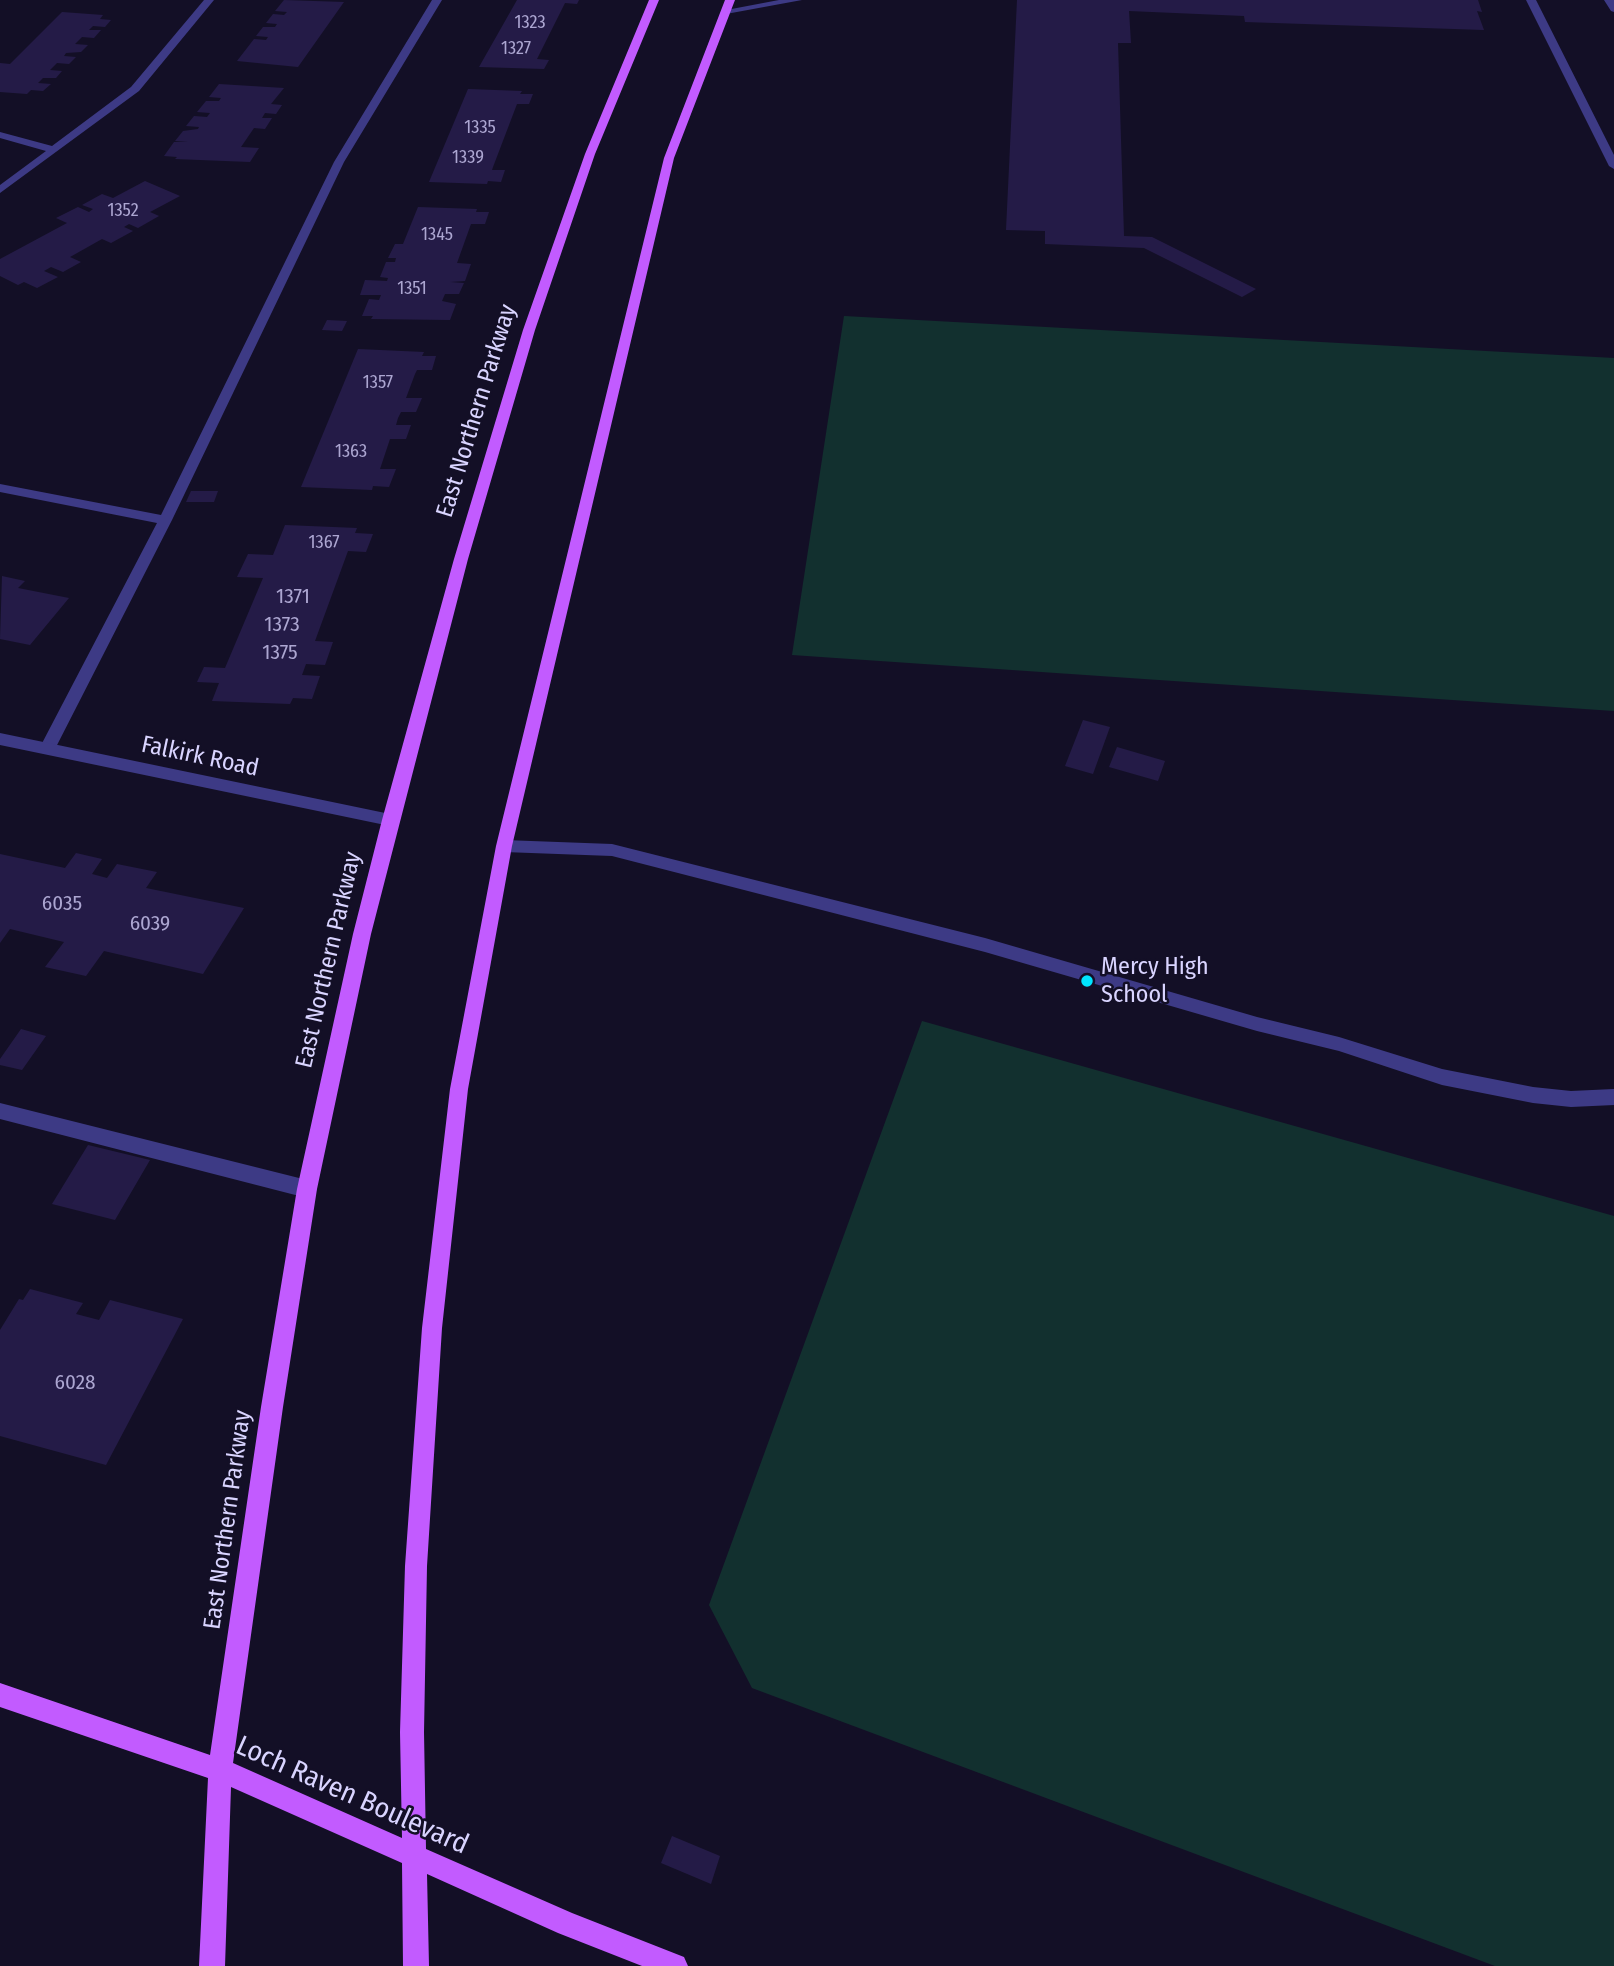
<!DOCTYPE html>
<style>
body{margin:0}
canvas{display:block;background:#130f26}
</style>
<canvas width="1614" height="1966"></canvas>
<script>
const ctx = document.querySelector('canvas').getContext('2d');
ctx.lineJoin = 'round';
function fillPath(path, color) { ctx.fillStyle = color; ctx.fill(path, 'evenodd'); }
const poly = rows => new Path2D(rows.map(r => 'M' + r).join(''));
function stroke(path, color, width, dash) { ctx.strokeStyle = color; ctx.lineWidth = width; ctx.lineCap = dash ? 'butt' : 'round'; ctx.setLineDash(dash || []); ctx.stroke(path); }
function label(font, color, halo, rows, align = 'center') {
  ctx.font = font + ' "Fira Sans Condensed",sans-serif'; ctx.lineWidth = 5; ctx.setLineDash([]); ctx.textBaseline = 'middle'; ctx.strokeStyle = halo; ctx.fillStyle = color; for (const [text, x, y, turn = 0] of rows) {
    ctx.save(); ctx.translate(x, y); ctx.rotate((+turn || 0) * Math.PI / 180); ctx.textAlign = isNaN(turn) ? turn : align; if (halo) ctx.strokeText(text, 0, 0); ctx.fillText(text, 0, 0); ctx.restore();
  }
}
const green = poly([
 [844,316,1614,358,1614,711,792,655],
 [922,1021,1614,1216,1614,1966,1495,1966,752,1688,709,1605]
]);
const building = poly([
 [284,0,344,2,298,67,237,61,254,39,266,40,268,37,256,36,263,27,275,27,277,24,266,23,273,14,284,15,287,12,275,11],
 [517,0,579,0,577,4,565,3,537,59,549,60,544,69,479,67],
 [1017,0,1478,0,1482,12,1477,11,1484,30,1245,22,1244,16,1129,11,1131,43,1118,43,1124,236,1152,237,1256,289,1242,297,1144,248,1045,244,1045,231,1006,230],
 [62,12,103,15,100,19,111,20,105,27,93,26,89,30,101,30,94,38,82,37,75,44,88,45,81,52,66,53,64,56,76,57,69,64,57,63,50,70,62,71,56,78,43,78,38,83,51,84,43,91,31,90,27,94,0,92,0,63,10,64],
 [219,84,284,88,271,104,282,105,276,114,265,113,262,118,272,118,265,129,254,128,241,147,259,148,250,162,175,159,177,157,164,156,174,142,188,142,175,141,183,131,198,129,199,127,186,126,194,116,207,117,210,113,197,112,206,101,219,101,221,98,209,97],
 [468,89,522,91,520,94,533,94,529,104,517,104,493,167,492,170,505,170,501,182,488,181,487,184,429,182],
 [145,181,180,196,150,212,159,216,138,228,129,224,124,227,133,231,111,243,102,239,70,257,81,262,63,272,51,267,44,271,58,277,37,288,24,282,18,285,0,276,0,259,67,223,56,218,78,207,89,212,93,209,82,205,102,194,113,198],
 [418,207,477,209,476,212,489,212,485,224,471,224,457,263,471,264,465,281,450,282,464,283,459,294,445,294,442,301,456,304,450,320,371,319,373,316,362,316,369,299,379,300,381,295,360,295,365,280,387,281,388,278,380,277,386,262,395,262,396,258,388,258,395,244,403,244],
 [327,320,347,321,342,331,322,330],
 [358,349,424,352,422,356,436,356,432,370,417,370,415,374,406,398,422,398,416,412,401,412,398,418,396,425,411,425,406,439,390,439,380,469,396,469,389,487,373,486,372,490,301,487],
 [191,491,218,491,214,502,186,502],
 [285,525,357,528,355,533,373,534,366,552,348,551,315,641,333,642,325,665,306,664,302,675,320,676,312,699,293,698,290,704,212,701,219,683,197,682,204,667,225,668,263,578,237,577,248,554,273,555],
 [2,576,25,581,18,588,69,598,30,645,0,639],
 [1083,720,1110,727,1093,774,1065,766],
 [1117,747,1165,761,1158,781,1109,767],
 [76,853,102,859,92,874,107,878,117,864,157,872,146,888,244,908,203,974,104,951,86,976,45,967,64,942,10,929,0,943,0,854,65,868],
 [21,1029,46,1036,22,1070,0,1065,0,1059],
 [88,1145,150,1160,115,1220,52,1204],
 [30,1289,83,1303,76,1314,99,1320,110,1300,183,1319,106,1465,0,1436,0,1330,19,1299,23,1300],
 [672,1836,720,1856,711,1884,661,1863]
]);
const lane = poly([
 [432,0,442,0,344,162,172,520,55,749,53,753,41,753,39,749,157,523,0,492,0,484,161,515,334,162,432,0],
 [779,0,802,0,726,14,721,11,779,0],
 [1526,0,1536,0,1614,155,1614,169,1609,166,1526,0],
 [1604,0,1614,0,1614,12,1611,11,1604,0],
 [504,840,612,844,985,938,1257,1017,1339,1037,1442,1069,1533,1087,1571,1091,1614,1089,1614,1105,1571,1107,1533,1103,1442,1085,1339,1051,1257,1031,985,952,612,856,504,852,496,846,504,840],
 [0,1103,307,1180,314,1183,317,1189,314,1195,307,1198,0,1119,0,1103]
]);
const street = poly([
 [204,0,214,0,139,91,0,193,0,185,46,151,0,138,0,132,52,146,131,87,204,0],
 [0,733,390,814,398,820,390,826,0,745,0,733]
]);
const primary = poly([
 [649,0,659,0,595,154,535,330,468,559,371,934,317,1189,283,1407,233,1763,402,1838,400,1732,405,1566,422,1328,450,1089,496,846,664,158,725,0,735,0,674,158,512,846,468,1089,442,1328,427,1566,424,1732,426,1849,572,1913,684,1957,688,1966,642,1966,558,1933,427,1874,429,1966,403,1966,402,1863,231,1787,225,1966,199,1966,208,1778,0,1707,0,1683,210,1755,261,1407,297,1189,353,934,382,820,454,559,523,330,585,154,649,0]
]);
const markers = [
 [1087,981,7,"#00e5ff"]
];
const farNumbernames = [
 ["1323",530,23],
 ["1327",516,49],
 ["1335",480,128],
 ["1339",468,158],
 ["1352",123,211],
 ["1345",437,235],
 ["1351",412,289],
 ["1357",378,383],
 ["1363",351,452],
 ["1367",324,543]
];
const numberNames = [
 ["1371",293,597],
 ["1373",282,625],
 ["1375",280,653],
 ["6035",62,904],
 ["6039",150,924],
 ["6028",75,1383]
];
const streetNames = [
 ["East Northern Parkway",477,411,-73],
 ["Falkirk Road",200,757,12],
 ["East Northern Parkway",329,960,-77],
 ["East Northern Parkway",228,1520,-82]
];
const poiNames = [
 ["Mercy High",1101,967],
 ["School",1101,995]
];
const nearStreetnames = [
 ["Loch Raven Boulevard",352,1796,24]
];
fillPath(green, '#12302f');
fillPath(building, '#241b47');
fillPath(lane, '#3d3a85');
fillPath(street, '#3d3a85');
fillPath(primary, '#c25bff');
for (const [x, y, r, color] of markers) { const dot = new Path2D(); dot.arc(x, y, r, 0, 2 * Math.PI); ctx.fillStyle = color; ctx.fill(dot); stroke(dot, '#130f26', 2.5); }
label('18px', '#aca6d1', null, farNumbernames);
label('21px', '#aca6d1', null, numberNames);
label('24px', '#d9d4ff', '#130f26', streetNames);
label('24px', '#d9d4ff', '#130f26', poiNames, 'left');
label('28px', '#d9d4ff', '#130f26', nearStreetnames);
</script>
